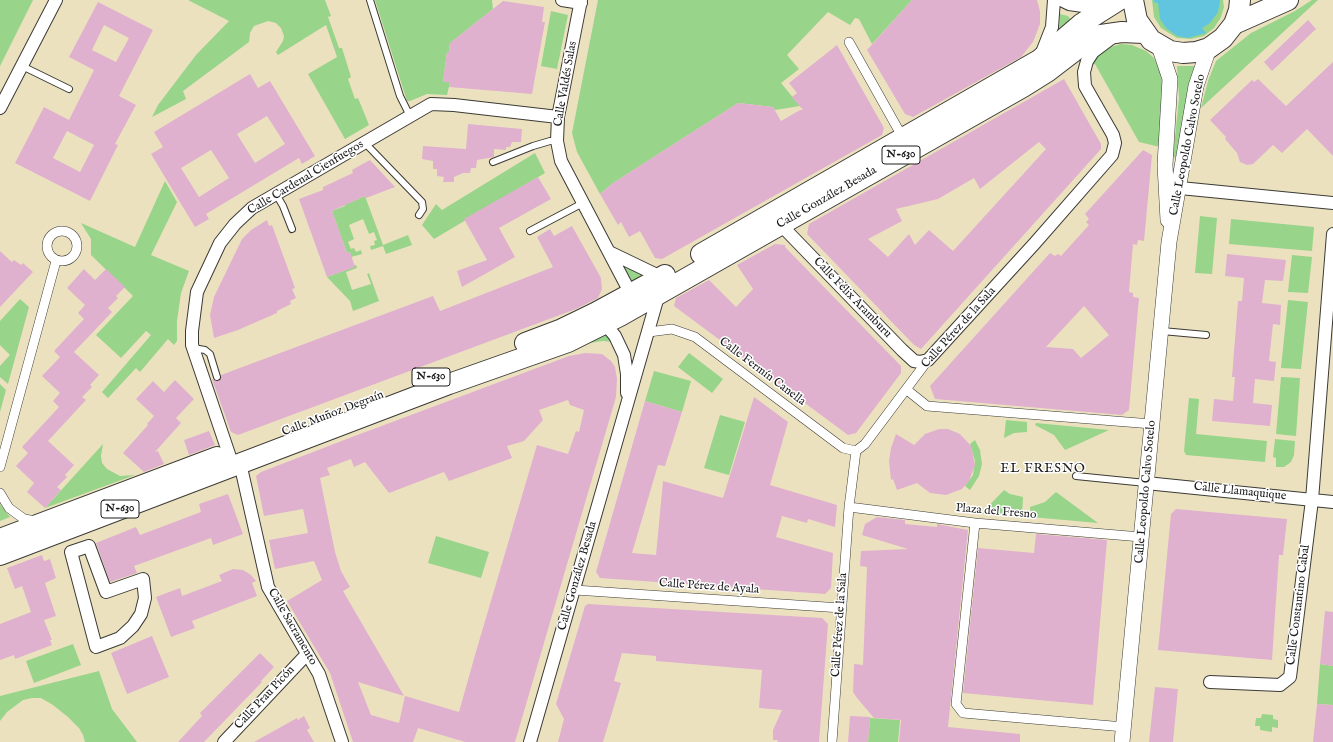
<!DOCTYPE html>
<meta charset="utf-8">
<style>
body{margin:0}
canvas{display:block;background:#ebe1bf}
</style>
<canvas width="1333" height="742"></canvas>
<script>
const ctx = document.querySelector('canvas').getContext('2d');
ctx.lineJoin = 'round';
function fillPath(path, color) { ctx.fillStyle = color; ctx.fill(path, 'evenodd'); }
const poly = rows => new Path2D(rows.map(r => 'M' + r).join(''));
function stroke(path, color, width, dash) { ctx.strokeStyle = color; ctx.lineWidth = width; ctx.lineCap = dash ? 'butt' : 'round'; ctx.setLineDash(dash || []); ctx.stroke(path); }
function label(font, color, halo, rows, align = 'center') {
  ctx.font = font + ' "IM FELL English",serif'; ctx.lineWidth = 3; ctx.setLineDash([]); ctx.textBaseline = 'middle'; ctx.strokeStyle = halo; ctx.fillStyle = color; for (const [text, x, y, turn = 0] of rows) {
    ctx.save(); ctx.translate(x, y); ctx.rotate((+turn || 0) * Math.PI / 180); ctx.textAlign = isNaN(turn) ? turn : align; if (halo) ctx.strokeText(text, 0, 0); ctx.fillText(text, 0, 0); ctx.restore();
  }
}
const green = poly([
 [0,0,33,0,0,66],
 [188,0,325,0,331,16,328,17,339,48,342,48,351,77,348,79,355,99,358,98,369,125,345,139,308,74,337,57,326,25,278,55,276,52,283,41,284,36,281,28,276,23,268,21,254,26,250,33,249,42,183,91,186,99,152,117,158,105,196,55,229,21],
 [375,0,492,0,493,9,450,43,449,52,447,52,443,82,450,82,447,95,427,94,410,101,407,101],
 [598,0,912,0,872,44,859,19,855,18,850,25,828,12,787,55,799,69,781,83,800,106,775,110,773,107,738,103,613,183,600,194,577,152,572,133],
 [1152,0,1223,0,1224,7,1221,17,1214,28,1204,36,1191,39,1177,38,1161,28,1154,17],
 [1312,0,1318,0,1201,108,1208,81,1216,61,1251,33,1295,11],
 [551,11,568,15,557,69,541,66],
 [1060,14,1068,16,1071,20,1059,32],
 [1121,44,1132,45,1146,51,1154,58,1160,71,1162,82,1160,147,1139,142,1095,64,1090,66,1098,54,1107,48],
 [1177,66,1196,66,1179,157,1173,157,1179,98],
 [535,153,545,173,434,239,422,225,436,204,442,210],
 [165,181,177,202,151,255,189,271,181,293,177,321,177,341,174,345,168,339,140,372,136,368,108,398,102,392,151,335,146,331,121,358,96,335,133,296,91,255,91,239,81,223,135,247],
 [365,196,383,245,408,235,412,245,386,254,383,246,371,250,370,246,375,245,374,241,377,240,374,232,369,234,363,219,349,225,354,239,348,242,351,249,354,248,356,252,361,250,362,254,351,257,350,252,347,253,332,211,345,206,344,201,349,203],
 [1200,216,1217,218,1212,274,1195,273],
 [1231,219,1314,227,1312,251,1229,244],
 [1292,255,1312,257,1308,293,1288,292],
 [354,265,356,265,357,268,346,272,352,290,371,284,367,274,369,273,379,301,353,311,350,301,327,277,354,267],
 [625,267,643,274,644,277,631,285,623,268],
 [20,299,29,307,8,384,0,377,0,366,10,355,0,345,0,321],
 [1288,300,1308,302,1301,369,1281,368],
 [605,334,612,342,603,341,583,344],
 [689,353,723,379,712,393,678,367],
 [654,371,691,381,682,412,645,401],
 [1281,377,1300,378,1296,436,1276,434],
 [0,384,6,390,0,412],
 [1189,398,1199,399,1196,434,1267,441,1265,462,1186,455,1184,451],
 [720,415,745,422,729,475,704,468],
 [1006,420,1027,422,1027,432,1014,433,1004,438],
 [1036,423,1109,430,1065,450,1054,435,1035,425],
 [1275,439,1295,441,1294,455,1291,462,1284,467,1276,467,1276,458,1273,457],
 [975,440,980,450,982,464,979,476,970,490,965,486,973,475,975,461,970,444],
 [103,444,101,456,102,463,107,469,120,476,135,475,45,508],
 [1004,490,1010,494,1023,497,1022,516,988,513,981,514],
 [1056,492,1098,523,1031,517,1030,507,1045,502],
 [0,504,10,517,0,521],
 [436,536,489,552,481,578,428,563],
 [73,644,81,665,34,683,26,661],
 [1320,664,1333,666,1333,705,1317,704],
 [99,671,112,709,137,742,85,742,83,735,79,728,68,717,53,705,41,698,32,698,23,700,7,712,0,721,0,696],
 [1262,714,1273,715,1273,719,1278,720,1278,728,1272,727,1272,732,1260,730,1260,726,1255,726,1256,718,1261,718],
 [870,718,900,720,898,742,868,742]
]);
const water = poly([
 [1154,0,1220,0,1220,1,1218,12,1210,23,1202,28,1206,33,1188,38,1177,36,1166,28,1160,19,1158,3,1154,2]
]);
const building = poly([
 [912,0,1037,0,1040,11,1040,24,1033,42,1021,57,913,117,905,114,867,50],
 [503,1,544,7,542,22,545,22,532,94,449,87,450,82,443,82,447,52,449,52,450,43],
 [98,2,153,30,119,96,136,105,115,144,118,145,90,201,15,163,44,107,69,120,94,70,69,57],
 [104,25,129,38,116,62,92,50],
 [67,131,94,145,80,172,53,158],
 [1308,20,1316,29,1272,71,1264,62],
 [837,45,884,128,882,135,662,259,655,258,640,231,629,237,621,222,618,225,600,194,613,183,738,103,773,107,781,121,800,110,803,110,792,97,797,93,789,83],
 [1333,62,1333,156,1307,129,1282,153,1273,145,1253,164,1247,165,1240,162,1237,153,1225,139,1226,137,1210,120,1252,80,1254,82,1258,79,1286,106],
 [250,74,258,88,270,81,315,156,302,164,299,158,206,214,209,219,195,227,151,154,163,147,154,132],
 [267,116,285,144,255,163,237,134],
 [211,150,229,178,199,197,181,168],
 [1064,79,1101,144,1101,149,921,349,914,345,807,234,809,224],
 [1039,142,1046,149,953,251,929,230,915,245,909,234,888,257,868,239,902,221,896,209,938,199,974,178,980,189],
 [468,124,522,129,521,142,512,142,510,147,506,147,506,150,494,149,494,157,477,160,476,168,471,168,470,173,463,173,454,177,454,182,443,182,444,177,437,176,437,169,433,169,433,161,422,159,423,146,466,149],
 [1143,150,1152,155,1144,241,1138,240,1137,245,1133,244,1129,292,1133,293,1133,297,1139,298,1129,410,1122,415,935,399,930,386,1050,253,1055,256,1058,254,1061,256,1089,225,1086,222,1089,219,1085,214],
 [1084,306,1109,335,1081,358,1073,349,1046,347],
 [370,160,395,187,366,198,365,196,332,211,347,253,350,252,355,267,327,277,299,199,323,190,323,187,353,173,352,170,359,166],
 [538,177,551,199,499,228,515,257,462,287,457,271,487,260,464,219],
 [267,220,269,226,272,225,295,288,292,289,296,298,290,301,291,304,277,311,277,313,238,330,214,338,210,315,214,297,242,239,251,230],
 [572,226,601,278,602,289,598,298,576,309,238,435,231,432,212,379,219,381,221,375,433,296,440,311,553,267,537,237,550,229,554,236],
 [775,244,785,245,785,247,901,366,901,373,856,433,848,435,674,306,676,298,709,280,736,307,753,289,737,265],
 [0,251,12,262,14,260,21,265,23,263,33,272,0,307],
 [1227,254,1286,260,1283,281,1265,280,1262,303,1281,305,1280,325,1273,324,1269,361,1276,362,1274,381,1255,379,1253,403,1272,405,1270,426,1212,421,1214,399,1233,401,1235,377,1232,377,1238,301,1242,301,1244,278,1225,276],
 [84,269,95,280,106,269,125,287,116,296,118,298,108,308,112,312,74,352,99,375,90,385,92,387,82,397,86,400,48,441,74,465,65,475,67,477,57,487,61,490,45,508,27,492,34,483,16,466,28,453,22,447,59,407,53,401,60,393,42,376,60,357,54,351,84,319,78,313,85,305,67,288],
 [585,353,602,354,611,361,615,367,617,379,616,397,515,742,465,742,418,728,413,742,353,742,330,673,287,601,322,580,314,561,275,569,269,540,308,533,303,509,264,516,256,476,261,472,352,437,569,356],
 [568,400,570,405,584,410,579,432,576,431,568,454,537,445,475,655,459,712,405,696,399,723,371,715,358,682,404,696,343,591,350,587,341,571,335,552,320,478,330,475,327,468,351,459,354,467,365,462,389,493,444,472,449,481,512,458,507,446,524,441,543,420,539,410],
 [175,380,194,399,176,418,181,423,155,452,158,451,164,464,144,472,123,453,148,425,147,424,154,416,136,399,153,381,164,392],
 [754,397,788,422,770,485,837,505,835,527,808,519,807,523,782,516,776,537,833,553,831,588,825,594,600,578,596,572,645,401,682,412,665,466,658,465,632,553,656,555,663,481,723,498],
 [939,429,948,429,960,434,971,446,975,465,969,481,962,489,946,495,930,493,917,483,897,490,893,479,891,480,889,461,891,448,896,434,914,445,925,434],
 [209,431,215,445,189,455,184,440],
 [228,494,243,534,213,545,211,538,134,566,137,573,110,582,96,543,136,527,140,535,201,512,199,504],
 [1176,509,1287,519,1283,555,1279,555,1272,660,1158,650,1171,514],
 [877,517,905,520,905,524,937,527,937,524,968,530,948,727,1020,734,1020,742,899,742,901,720,874,718,857,698,853,692,854,664,863,665,867,567,860,566,861,551,908,549,862,535,865,524],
 [1036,534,1107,540,1093,705,963,693,978,548,1034,553],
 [42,555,44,561,50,559,56,578,45,583,56,616,44,620,52,640,50,640,52,645,15,659,14,655,0,660,0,624,31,612,22,586,15,589,7,568],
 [233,569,243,570,251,575,256,581,252,583,257,596,192,621,195,628,171,637,156,597,180,588,182,596,222,581,219,575],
 [588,604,822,618,828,624,819,742,777,742,778,740,773,740,773,730,782,710,759,708,762,670,656,661,656,656,622,653,614,681,621,683,603,742,558,742,564,719,556,704,585,606],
 [1325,611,1333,612,1333,666,1320,664],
 [152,636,169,677,127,694,111,653],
 [260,653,274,667,261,681,262,682,204,742,178,742,202,716,200,713],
 [1155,687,1178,689,1173,742,1149,742],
 [1317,704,1333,705,1333,742,1313,742],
 [304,716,310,728,307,730,314,742,254,742,297,718,298,720],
 [850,716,870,717,868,742,848,742]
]);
const service = poly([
 [370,0,400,96,410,116],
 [22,66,69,89],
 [365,143,422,202,423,209,419,215],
 [493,162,533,146,550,141,557,141],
 [276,194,283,206,292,229],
 [530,231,583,203],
 [1162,331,1206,335],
 [193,348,205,350,210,354,217,377],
 [1076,476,1146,483]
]);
const pedestrian = poly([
 [849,42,903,138],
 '47 246a15 15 0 1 1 30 0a15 15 0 1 1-30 0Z',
 [649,332,672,329,695,337,843,448,856,451],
 [907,390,927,406,1152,424],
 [0,467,56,261],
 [0,493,9,508,24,519,36,521],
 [849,507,975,523,1141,537],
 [975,523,956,704,963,713,1124,727],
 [575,590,841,608],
 [832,742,849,507,856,451,865,444,928,360]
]);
const minor = poly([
 [562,0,581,3],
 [581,0,558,117,557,141,561,161,633,298],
 [1061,0,1069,4,1083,6,1100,0],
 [1041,55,1052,27,1054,0],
 [0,108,56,0],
 [1180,188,1333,203],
 [781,225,902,350,914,361,920,362,928,360,1035,243,1112,155,1115,143,1113,135,1085,86,1084,72,1087,61,1093,52,1113,37],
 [609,252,661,277],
 [601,319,615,336,624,355,627,374,627,393],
 [240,463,268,587,319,674,342,742],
 [233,466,192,345,192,331,197,292,220,243,235,224,252,208,431,104,454,105,558,117],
 [1146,483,1333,502],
 [89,546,106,592,143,579,145,598,141,614,133,626,120,638,96,647,71,552,89,546],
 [1210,682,1280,685,1290,677,1312,500,1333,234],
 [224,742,307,654],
 [530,742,659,293]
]);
const tertiary = poly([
 [1159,46,1170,79,1165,165,1168,220],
 [1122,742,1169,242,1196,86,1209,48]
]);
const trunk = poly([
 [1133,0,1137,20,1151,40,1170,51,1183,53,1196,52,1209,48,1223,38,1234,24,1239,10,1240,0],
 [1234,24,1288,0],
 [701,254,1039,60,1081,24,1119,0],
 [525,343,562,329,595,313,665,275],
 [0,539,217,457],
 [0,555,449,384,568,342,620,316,1023,87,1047,72,1094,36,1122,32,1144,33]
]);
const shields = [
 [901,155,38],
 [431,377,38],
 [120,509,38]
];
const shieldNames = [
 ["N-630",901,155],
 ["N-630",431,377],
 ["N-630",120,509]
];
const streetNames = [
 ["Calle Valdés Salas",566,84,-80],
 ["Calle Leopoldo Calvo Sotelo",1188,145,-79],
 ["Calle Cardenal Cienfuegos",306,178,-31],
 ["Calle González Besada",827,198,-30],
 ["Calle Félix Aramburu",852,298,46],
 ["Calle Pérez de la Sala",959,328,-48],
 ["Calle Fermín Canella",762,372,37],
 ["Calle Muñoz Degraín",333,414,-21],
 ["Calle Leopoldo Calvo Sotelo",1146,492,-85],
 ["Calle Llamaquique",1240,492,6],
 ["Plaza del Fresno",996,512,5],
 ["Calle González Besada",578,576,-74],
 ["Calle Pérez de Ayala",709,587,4],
 ["Calle Constantino Cabal",1299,605,-83],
 ["Calle Pérez de la Sala",840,625,-86],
 ["Calle Sacramento",292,627,60],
 ["Calle Prau Picón",265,698,-47]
];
const neighbourhoodNames = [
 ["EL FRESNO",1043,469]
];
fillPath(green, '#98d489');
fillPath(water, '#62c5e0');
fillPath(building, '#e0b1ce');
stroke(service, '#3b3a34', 8);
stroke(pedestrian, '#3b3a34', 10);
stroke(minor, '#3b3a34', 14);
stroke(tertiary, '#3b3a34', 16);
stroke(trunk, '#3b3a34', 22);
stroke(service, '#fff', 6);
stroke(pedestrian, '#fff', 9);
stroke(minor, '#fff', 12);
stroke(tertiary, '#fff', 15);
stroke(trunk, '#fff', 20);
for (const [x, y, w] of shields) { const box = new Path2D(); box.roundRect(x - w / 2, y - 9, w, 18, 3); ctx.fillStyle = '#fff'; ctx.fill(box); stroke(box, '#1c1c1c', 1); }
label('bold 11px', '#1c1c1c', null, shieldNames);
label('12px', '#1c1c1c', '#fff', streetNames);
ctx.letterSpacing = '1px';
label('13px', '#1c1c1c', '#fff', neighbourhoodNames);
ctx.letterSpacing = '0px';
</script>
